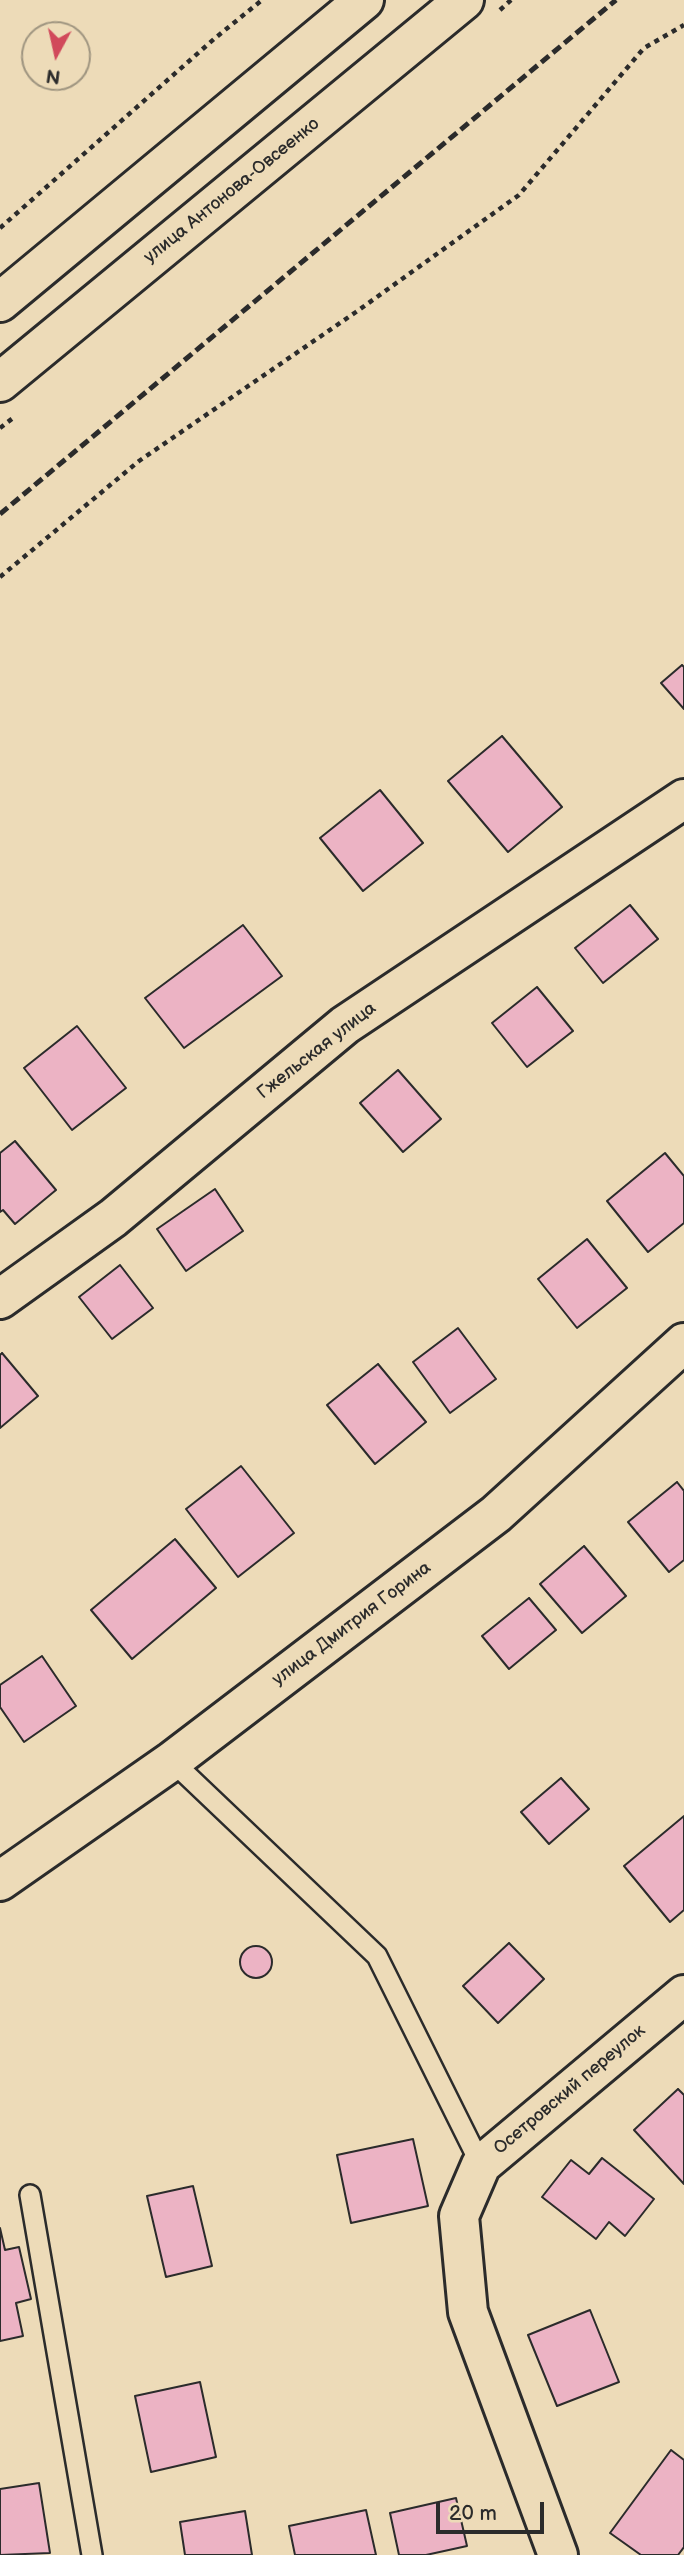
<!DOCTYPE html>
<meta charset="utf-8">
<style>
body{margin:0}
#map{position:relative;width:684px;height:2555px;overflow:hidden;background:#eddbb8;font-family:"Balsamiq Sans",sans-serif}
canvas{display:block}
.north{position:absolute;left:21px;top:21px;width:70px;height:70px;box-sizing:border-box;background:#eddbb8;border:2px solid #9f9580;border-radius:50%;rotate:188deg;font-size:19px;font-weight:700;line-height:28px;text-align:center;color:#2b2b2b}
.north::after{content:'';display:block;margin:auto;width:24px;height:32px;background:#d1495b;clip-path:polygon(50% 0,100% 100%,50% 72%,0 100%)}
.scale{position:absolute;left:436px;top:2502px;width:108px;height:32px;box-sizing:border-box;border:4px solid #2b2b2b;border-top:0;padding-left:9px;font-size:21px;line-height:24px;white-space:nowrap;color:#2b2b2b;-webkit-text-stroke:5px #eddbb8;paint-order:stroke}
</style>
<div id="map">
<canvas width="684" height="2555"></canvas>
<div class="north">N</div>
<div class="scale">20 m</div>
</div>
<script>
const ctx = document.querySelector('canvas').getContext('2d');
ctx.lineJoin = 'round';
function fillPath(path, color) { ctx.fillStyle = color; ctx.fill(path, 'evenodd'); }
const poly = rows => new Path2D(rows.map(r => 'M' + r).join(''));
function stroke(path, color, width, dash) { ctx.strokeStyle = color; ctx.lineWidth = width; ctx.lineCap = dash ? 'butt' : 'round'; ctx.setLineDash(dash || []); ctx.stroke(path); }
function label(font, color, halo, rows, align = 'center') {
  ctx.font = font + ' "Balsamiq Sans",sans-serif'; ctx.lineWidth = 5; ctx.setLineDash([]); ctx.textBaseline = 'middle'; ctx.strokeStyle = halo; ctx.fillStyle = color; for (const [text, x, y, turn = 0] of rows) {
    ctx.save(); ctx.translate(x, y); ctx.rotate((+turn || 0) * Math.PI / 180); ctx.textAlign = isNaN(turn) ? turn : align; if (halo) ctx.strokeText(text, 0, 0); ctx.fillText(text, 0, 0); ctx.restore();
  }
}
const building = poly([
 [682,665,684,667,684,709,661,683,682,665],
 [502,736,562,807,508,852,448,781,502,736],
 [380,790,423,843,363,891,320,838,380,790],
 [630,905,658,939,603,983,575,948,630,905],
 [243,925,282,976,184,1048,145,998,243,925],
 [537,987,573,1031,527,1067,492,1023,537,987],
 [77,1026,126,1088,72,1130,24,1068,77,1026],
 [398,1070,441,1119,403,1152,360,1103,398,1070],
 [15,1141,56,1190,15,1224,3,1210,0,1212,0,1153,15,1141],
 [665,1153,684,1176,684,1223,648,1252,607,1201,665,1153],
 [215,1189,243,1231,186,1271,157,1229,215,1189],
 [587,1239,627,1288,577,1328,538,1279,587,1239],
 [120,1265,153,1308,112,1339,79,1297,120,1265],
 [458,1328,496,1379,450,1413,413,1362,458,1328],
 [2,1353,38,1396,0,1428,0,1355,2,1353],
 [378,1364,426,1422,375,1464,327,1405,378,1364],
 [241,1466,294,1533,238,1577,186,1509,241,1466],
 [677,1482,684,1491,684,1560,669,1572,628,1522,677,1482],
 [175,1539,216,1588,132,1659,91,1610,175,1539],
 [584,1546,626,1596,582,1633,540,1584,584,1546],
 [529,1598,556,1630,509,1669,482,1636,529,1598],
 [42,1656,76,1706,24,1742,0,1707,0,1685,42,1656],
 [561,1778,589,1809,549,1844,521,1812,561,1778],
 [684,1816,684,1910,670,1922,624,1866,684,1816],
 [509,1943,544,1979,498,2023,463,1986,509,1943],
 '240 1962a16 16 0 1 1 32 0a16 16 0 1 1-32 0Z',
 [678,2089,684,2095,684,2184,634,2130,678,2089],
 [413,2139,428,2206,351,2223,337,2155,413,2139],
 [602,2158,654,2199,625,2236,609,2222,596,2239,542,2197,571,2160,589,2174,602,2158],
 [193,2186,212,2266,166,2277,147,2196,193,2186],
 [0,2228,5,2250,19,2247,31,2299,16,2303,23,2336,0,2341,0,2228],
 [590,2310,619,2382,557,2406,528,2335,590,2310],
 [200,2382,216,2457,151,2472,135,2396,200,2382],
 [671,2450,684,2460,684,2547,678,2555,641,2555,610,2533,671,2450],
 [39,2483,50,2553,0,2555,0,2489,39,2483],
 [456,2498,467,2546,426,2555,399,2555,390,2513,456,2498],
 [366,2510,376,2555,295,2555,289,2526,366,2510],
 [245,2511,252,2555,185,2555,180,2522,245,2511]
]);
const path = poly([
 [500,10,511,0],
 [0,228,214,39,262,0],
 [0,428,13,418],
 [0,577,139,461,356,312,519,195,644,48,684,25]
]);
const service = poly([
 [172,1761,377,1956,481,2165],
 [30,2195,92,2555]
]);
const minor = poly([
 [0,1299,113,1218,345,1025,684,799],
 [0,1881,172,1761,496,1514,684,1343],
 [558,2555,468,2312,459,2216,481,2165,684,1995]
]);
const trunk = poly([
 [0,302,364,0],
 [0,382,464,0]
]);
const rail = poly([
 [0,514,616,0]
]);
const streetNames = [
 ["улица Антонова-Овсеенко",232,191,-39],
 ["Гжельская улица",317,1051,-38],
 ["улица Дмитрия Горина",352,1624,-37],
 ["Осетровский переулок",570,2090,-40]
];
fillPath(building, '#ecb3c4');
stroke(building, '#2b2b2b', 2);
stroke(service, '#2b2b2b', 24);
stroke(minor, '#2b2b2b', 44);
stroke(trunk, '#2b2b2b', 44);
stroke(path, '#2b2b2b', 4.5, [5, 5]);
stroke(service, '#eddbb8', 19);
stroke(minor, '#eddbb8', 38);
stroke(trunk, '#eddbb8', 38);
stroke(rail, '#2b2b2b', 5, [10, 5]);
label('18px', '#2b2b2b', '#eddbb8', streetNames);
</script>
